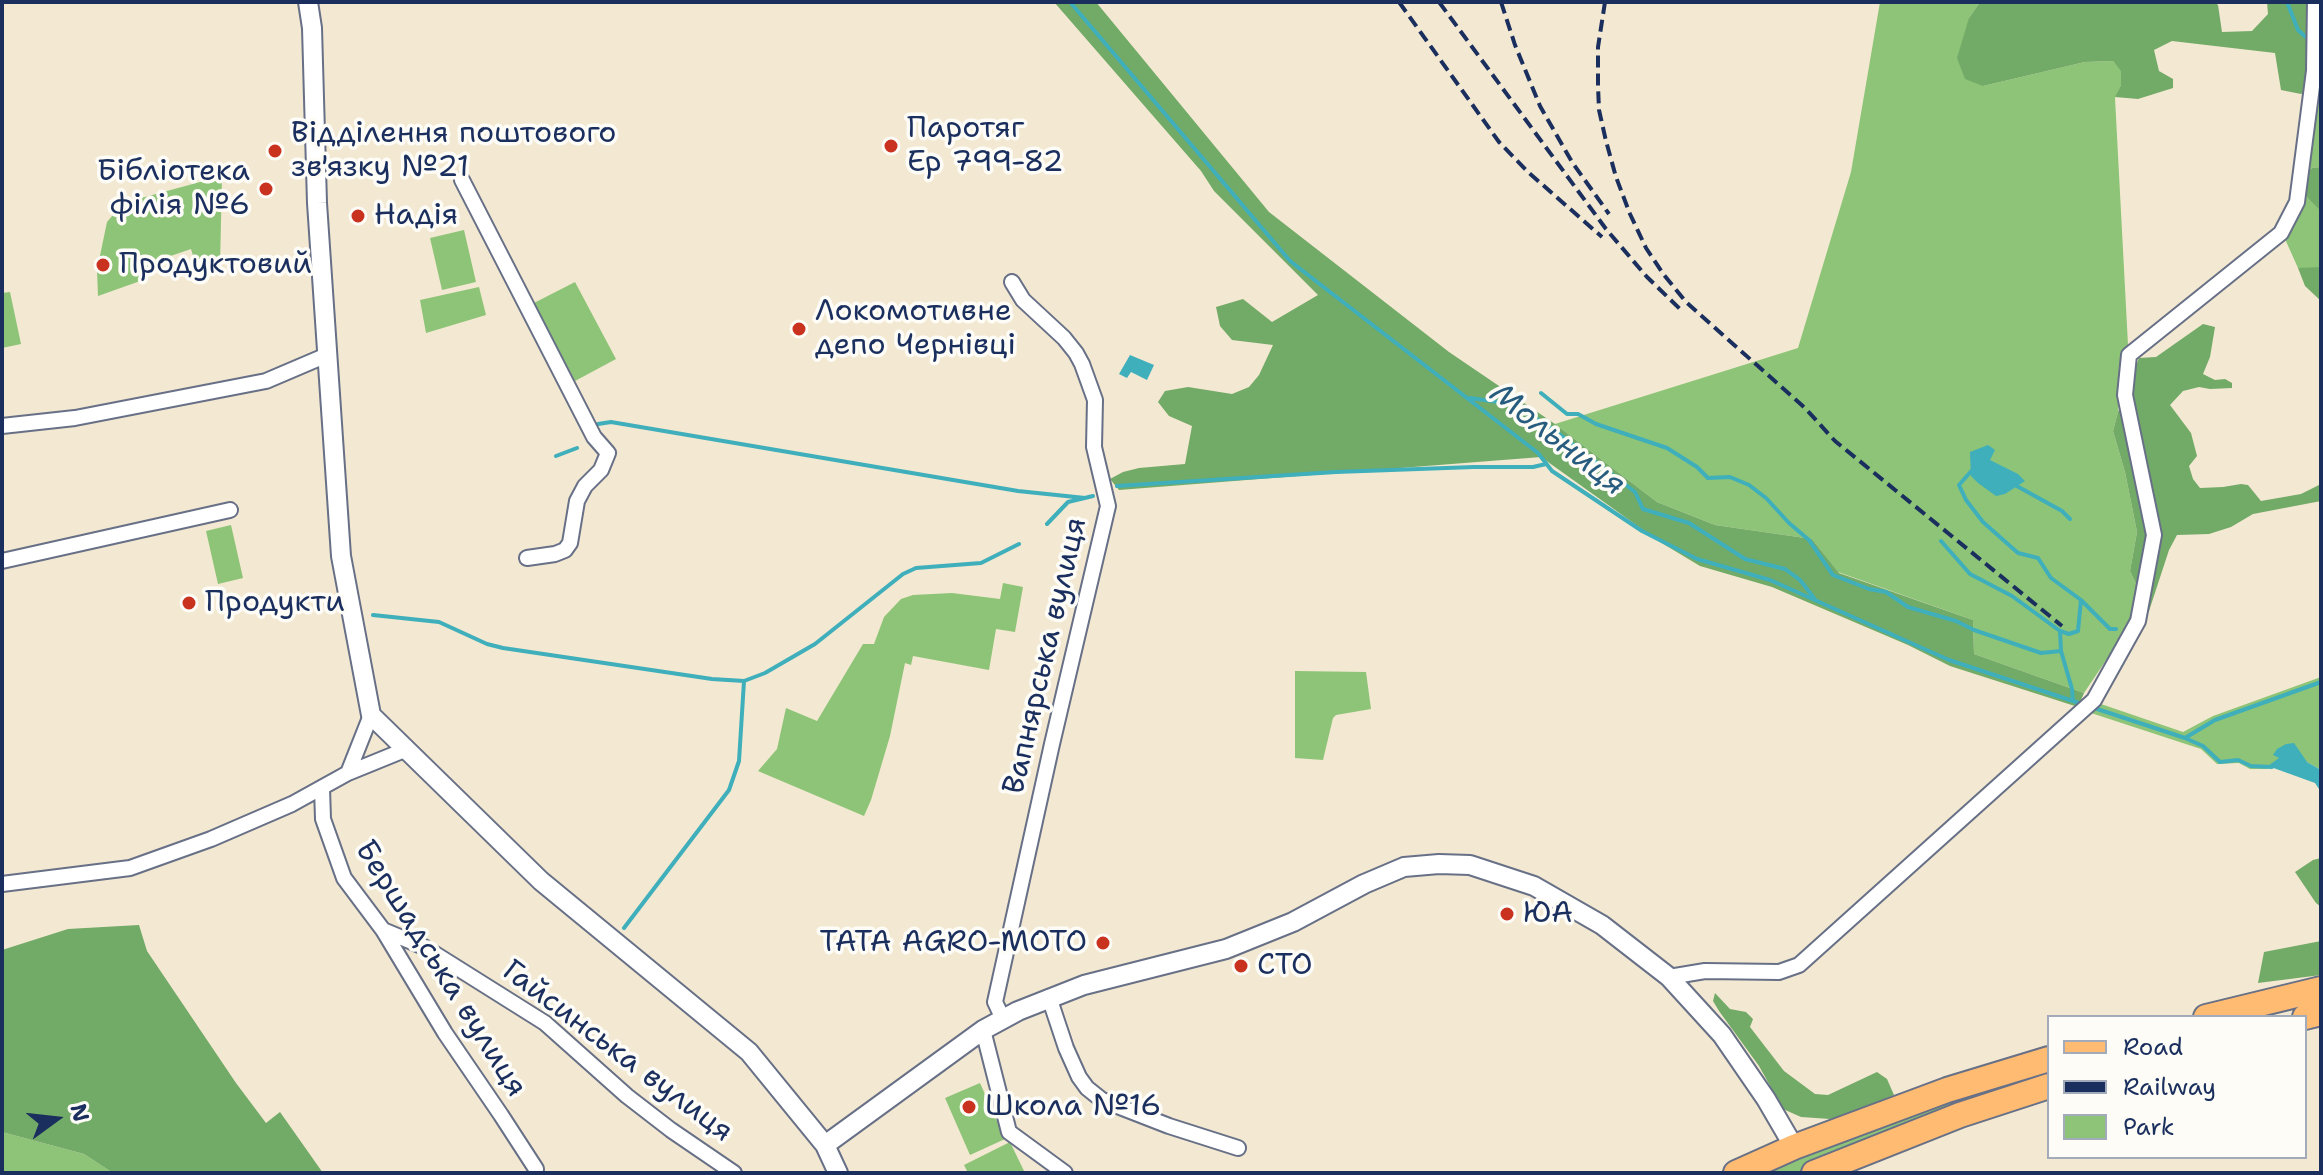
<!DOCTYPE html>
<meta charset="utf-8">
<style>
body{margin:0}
#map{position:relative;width:2323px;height:1175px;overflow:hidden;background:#f3e8d1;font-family:"Shantell Sans",sans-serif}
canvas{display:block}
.frame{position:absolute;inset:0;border:4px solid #1b2f5e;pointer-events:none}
.legend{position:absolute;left:2047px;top:1015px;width:260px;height:144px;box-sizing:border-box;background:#fdfcf7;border:2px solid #a3aaba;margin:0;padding:10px 14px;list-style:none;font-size:24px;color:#1b2f5e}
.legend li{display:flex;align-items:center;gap:16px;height:40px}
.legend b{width:40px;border:2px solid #a3aaba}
.north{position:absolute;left:16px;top:1079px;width:80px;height:80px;-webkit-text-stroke:6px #fdfcf7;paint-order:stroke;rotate:75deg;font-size:22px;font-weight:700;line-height:32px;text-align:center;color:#1b2f5e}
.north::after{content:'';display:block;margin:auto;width:28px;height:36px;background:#1b2f5e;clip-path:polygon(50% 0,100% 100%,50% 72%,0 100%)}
</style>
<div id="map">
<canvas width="2323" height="1175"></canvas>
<div class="frame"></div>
<ul class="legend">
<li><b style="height:10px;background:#ffbb71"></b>Road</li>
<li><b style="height:10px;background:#1b2f5e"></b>Railway</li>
<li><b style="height:22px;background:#8dc477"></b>Park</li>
</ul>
<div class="north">N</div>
</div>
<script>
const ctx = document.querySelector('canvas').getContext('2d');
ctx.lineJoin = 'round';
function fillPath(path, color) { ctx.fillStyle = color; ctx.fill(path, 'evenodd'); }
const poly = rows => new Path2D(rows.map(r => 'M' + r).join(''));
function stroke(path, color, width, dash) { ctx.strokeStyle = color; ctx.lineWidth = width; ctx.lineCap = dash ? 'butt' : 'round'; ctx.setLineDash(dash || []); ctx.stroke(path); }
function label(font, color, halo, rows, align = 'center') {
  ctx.font = font + ' "Shantell Sans",sans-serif'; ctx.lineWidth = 7; ctx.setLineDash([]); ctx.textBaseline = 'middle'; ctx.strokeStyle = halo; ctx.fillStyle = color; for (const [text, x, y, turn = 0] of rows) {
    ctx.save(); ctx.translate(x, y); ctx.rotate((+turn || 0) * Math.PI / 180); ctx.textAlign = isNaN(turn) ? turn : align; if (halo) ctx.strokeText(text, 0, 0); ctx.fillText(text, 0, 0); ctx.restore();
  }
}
const green = poly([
 [1880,2,1980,2,1969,18,1983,86,2085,62,2113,61,2121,70,2121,85,2115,98,2128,345,2124,354,2118,412,2113,431,2125,472,2137,532,2130,571,2140,592,2133,620,2084,693,1974,654,1973,620,1838,572,1812,539,1715,525,1657,502,1555,424,1798,348,1851,172],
 [2321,84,2321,167,2312,168,2306,173,2316,87],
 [222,176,220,266,199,275,191,249,156,261,143,280,98,296,97,270,107,222,123,203],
 [2304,188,2321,211,2321,267,2313,269,2298,268,2285,239,2302,203],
 [464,230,476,282,442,290,430,238],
 [575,282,616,359,575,381,534,303],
 [479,287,486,315,426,333,420,300],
 [10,292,21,344,2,348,2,293],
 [231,525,243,578,218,584,206,531],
 [1003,583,1023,587,1015,632,996,629,989,670,913,656,911,665,905,663,890,736,871,800,864,816,758,771,777,749,786,708,817,721,863,644,874,644,884,617,901,599,913,595,952,593,1000,599],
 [1295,671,1366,672,1371,709,1336,715,1333,718,1323,760,1295,758],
 [2321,677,2321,770,2307,762,2280,758,2267,769,2250,769,2239,763,2217,764,2201,749,2088,712,2098,703,2183,732,2213,716],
 [2031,1071,2035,1077,2033,1086,1797,1173,1756,1173],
 [980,1083,1005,1139,970,1155,945,1098],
 [2,1132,84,1154,113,1173,2,1173],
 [1010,1142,1025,1173,968,1173,964,1165]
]);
const forest = poly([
 [1054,2,1096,2,1269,212,1449,352,1555,424,1657,502,1715,525,1812,539,1839,573,1973,620,1974,654,2084,693,2078,707,1950,666,1908,645,1772,587,1700,566,1660,542,1541,457,1119,490,1110,479,1123,472,1139,468,1185,464,1192,426,1169,416,1158,402,1165,391,1188,387,1232,394,1249,387,1259,375,1273,345,1232,340,1220,326,1216,307,1243,299,1272,322,1318,295,1214,191,1201,171],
 [1980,2,2215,2,2218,5,2222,32,2252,31,2268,14,2267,2,2321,2,2321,84,2301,94,2281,90,2275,53,2172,41,2154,50,2159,71,2173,79,2173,88,2138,99,2115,97,2121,85,2121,71,2113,61,2085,62,1983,86,1965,79,1957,58,1969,18],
 [2321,167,2321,211,2308,198,2304,188,2306,173,2312,168],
 [2321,267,2321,301,2305,286,2298,268],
 [2203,324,2215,327,2210,357,2203,374,2215,380,2225,379,2232,383,2232,388,2210,389,2199,387,2183,391,2170,405,2191,433,2197,456,2189,466,2193,479,2200,488,2223,487,2241,484,2248,485,2261,501,2301,494,2321,484,2321,501,2253,514,2231,527,2209,534,2177,535,2169,550,2149,611,2130,571,2137,532,2125,472,2113,431,2118,412,2139,358,2156,357],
 [2321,858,2321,907,2316,903,2295,872,2313,860],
 [139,925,147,951,236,1083,266,1123,280,1112,323,1173,113,1173,84,1154,2,1132,2,950,68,929],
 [2321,941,2321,975,2258,983,2264,952],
 [1715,993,1730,1009,1746,1012,1753,1019,1750,1027,1784,1071,1815,1094,1828,1095,1877,1072,1887,1079,1894,1095,1857,1111,1830,1119,1801,1117,1783,1109,1759,1066,1719,1011,1713,1001]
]);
const water = poly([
 [1130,355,1154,365,1147,380,1131,372,1127,378,1119,374],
 [1988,445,1995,450,1990,460,2018,474,2025,481,2005,494,1996,496,1978,483,1971,476,1970,452],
 [2294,743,2307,762,2321,770,2321,792,2315,783,2268,766,2279,758,2273,755,2277,749,2286,744]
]);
const stream = poly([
 [1070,2,1290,261,1538,453,1552,471,1642,531,1697,559,1770,580,1949,660,2185,738,2215,720,2321,682],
 [2287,2,2298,30,2308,39],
 [1541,393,1567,414,1578,414,1596,424,1667,448,1697,467,1708,478,1730,477,1749,485,1766,498,1789,523,1809,540,1833,575,1869,589,1886,592,1908,607,1956,621,1974,630,2041,653,2061,651],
 [1470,398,1513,404,1554,430,1635,492,1643,509,1689,523,1745,559,1785,569,1800,580,1814,598],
 [598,424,611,422,1018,491,1085,498],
 [556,456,577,448],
 [2015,485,2062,511,2070,519],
 [1117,486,1336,472,1474,467,1533,467,1546,464],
 [1047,524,1068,502,1093,496],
 [1941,541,1970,574,2012,596,2060,631,2069,634,2078,631,2081,600,2051,578,2038,558,2018,553,1983,522,1966,500,1959,485,1974,468],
 [2081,600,2110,629,2116,629],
 [373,615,439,622,487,644,503,648,712,679,744,681,765,673,815,644,903,574,916,568,981,563,1019,544],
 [2060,631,2061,651,2072,689,2073,701],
 [2185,738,2203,746,2220,762,2238,760,2251,766,2272,767],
 [624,928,729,790,739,761,744,681]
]);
const minor = poly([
 [462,180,594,437,608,453,601,470,585,486,577,501,570,543,565,550,555,554,527,558],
 [2,426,75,418,266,381,327,355],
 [2,561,230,510],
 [348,773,407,749],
 [322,788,323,819,344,878,383,930,445,1033,501,1115,536,1169],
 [2,884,130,868,211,839,292,804,348,773,371,715],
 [383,930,424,947,545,1023,627,1096,671,1130,734,1173],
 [1669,977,1705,971,1779,972,1799,965,2094,700,2138,621,2154,535,2125,395,2129,355,2281,233,2297,202,2314,71,2315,2],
 [1049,997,1066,1048,1079,1077,1087,1088,1102,1100,1169,1126,1238,1148],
 [1003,1019,995,1002,1052,744,1108,506,1094,447,1095,400,1082,364,1076,353,1064,338,1023,300,1012,282],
 [983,1030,1009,1132,1065,1173]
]);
const tertiary = poly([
 [308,2,312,28,317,203,341,556,371,715,541,881,749,1052,825,1145,838,1173],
 [825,1145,983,1030,1018,1011,1084,985,1226,949,1293,922,1364,884,1404,867,1439,864,1470,865,1534,886,1602,925,1669,977,1722,1035,1766,1099,1794,1147]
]);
const primary = poly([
 [2206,1017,2321,989],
 [2305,1017,2321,1013],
 [1736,1173,1794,1147,1947,1090,2049,1059],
 [1814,1173,1960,1115,2049,1086]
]);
const rail = poly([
 [1399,2,1499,142,1528,172,1602,237],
 [1439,2,1606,229,1647,277,1680,309],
 [1501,2,1515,45,1540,106,1572,162,1609,214],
 [1605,2,1598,47,1598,86,1599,110,1606,141,1616,177,1630,214,1646,248,1664,275,1686,302,1805,408,1835,441,2062,626]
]);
const markers = [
 [891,146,8,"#c8321e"],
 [275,151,8,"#c8321e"],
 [266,189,8,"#c8321e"],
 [358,216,8,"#c8321e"],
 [103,265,8,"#c8321e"],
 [799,329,8,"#c8321e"],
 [189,603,8,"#c8321e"],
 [1507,914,8,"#c8321e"],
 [1103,943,8,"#c8321e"],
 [1241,966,8,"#c8321e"],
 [969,1107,8,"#c8321e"]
];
const poiNames = [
 ["Паротяг",907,129],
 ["Ер 799-82",907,163],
 ["Відділення поштового",291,134],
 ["зв'язку №21",291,168],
 ["Бібліотека",250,172,"right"],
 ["філія №6",250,206,"right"],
 ["Надія",374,216],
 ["Продуктовий",119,265],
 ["Локомотивне",815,312],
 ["депо Чернівці",815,346],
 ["Продукти",205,603],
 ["ЮА",1523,914],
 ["TATA AGRO-MOTO",1087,943,"right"],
 ["СТО",1257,966],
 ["Школа №16",985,1107]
];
const streetNames = [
 ["Вапнярська вулиця",1046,656,-77],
 ["Бершадська вулиця",440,969,58],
 ["Гайсинська вулиця",617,1052,37]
];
const waterNames = [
 ["Мольниця",1557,440,38]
];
fillPath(green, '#8dc477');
fillPath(forest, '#72aa68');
fillPath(water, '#3fafbb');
stroke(stream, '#3fafbb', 4);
stroke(minor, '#677086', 18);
stroke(tertiary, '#677086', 22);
stroke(primary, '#677086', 28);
stroke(minor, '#fff', 14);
stroke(tertiary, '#fff', 18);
stroke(primary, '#ffbb71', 24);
stroke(rail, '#1b2f5e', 4, [12, 6]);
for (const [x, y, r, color] of markers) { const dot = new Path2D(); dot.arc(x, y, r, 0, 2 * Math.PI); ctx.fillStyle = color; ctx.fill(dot); stroke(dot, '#fdfcf7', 3); }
label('30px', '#1b2f5e', '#fdfcf7', poiNames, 'left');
label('30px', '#1b2f5e', '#fdfcf7', streetNames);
label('italic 32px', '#285c7f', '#fdfcf7', waterNames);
</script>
